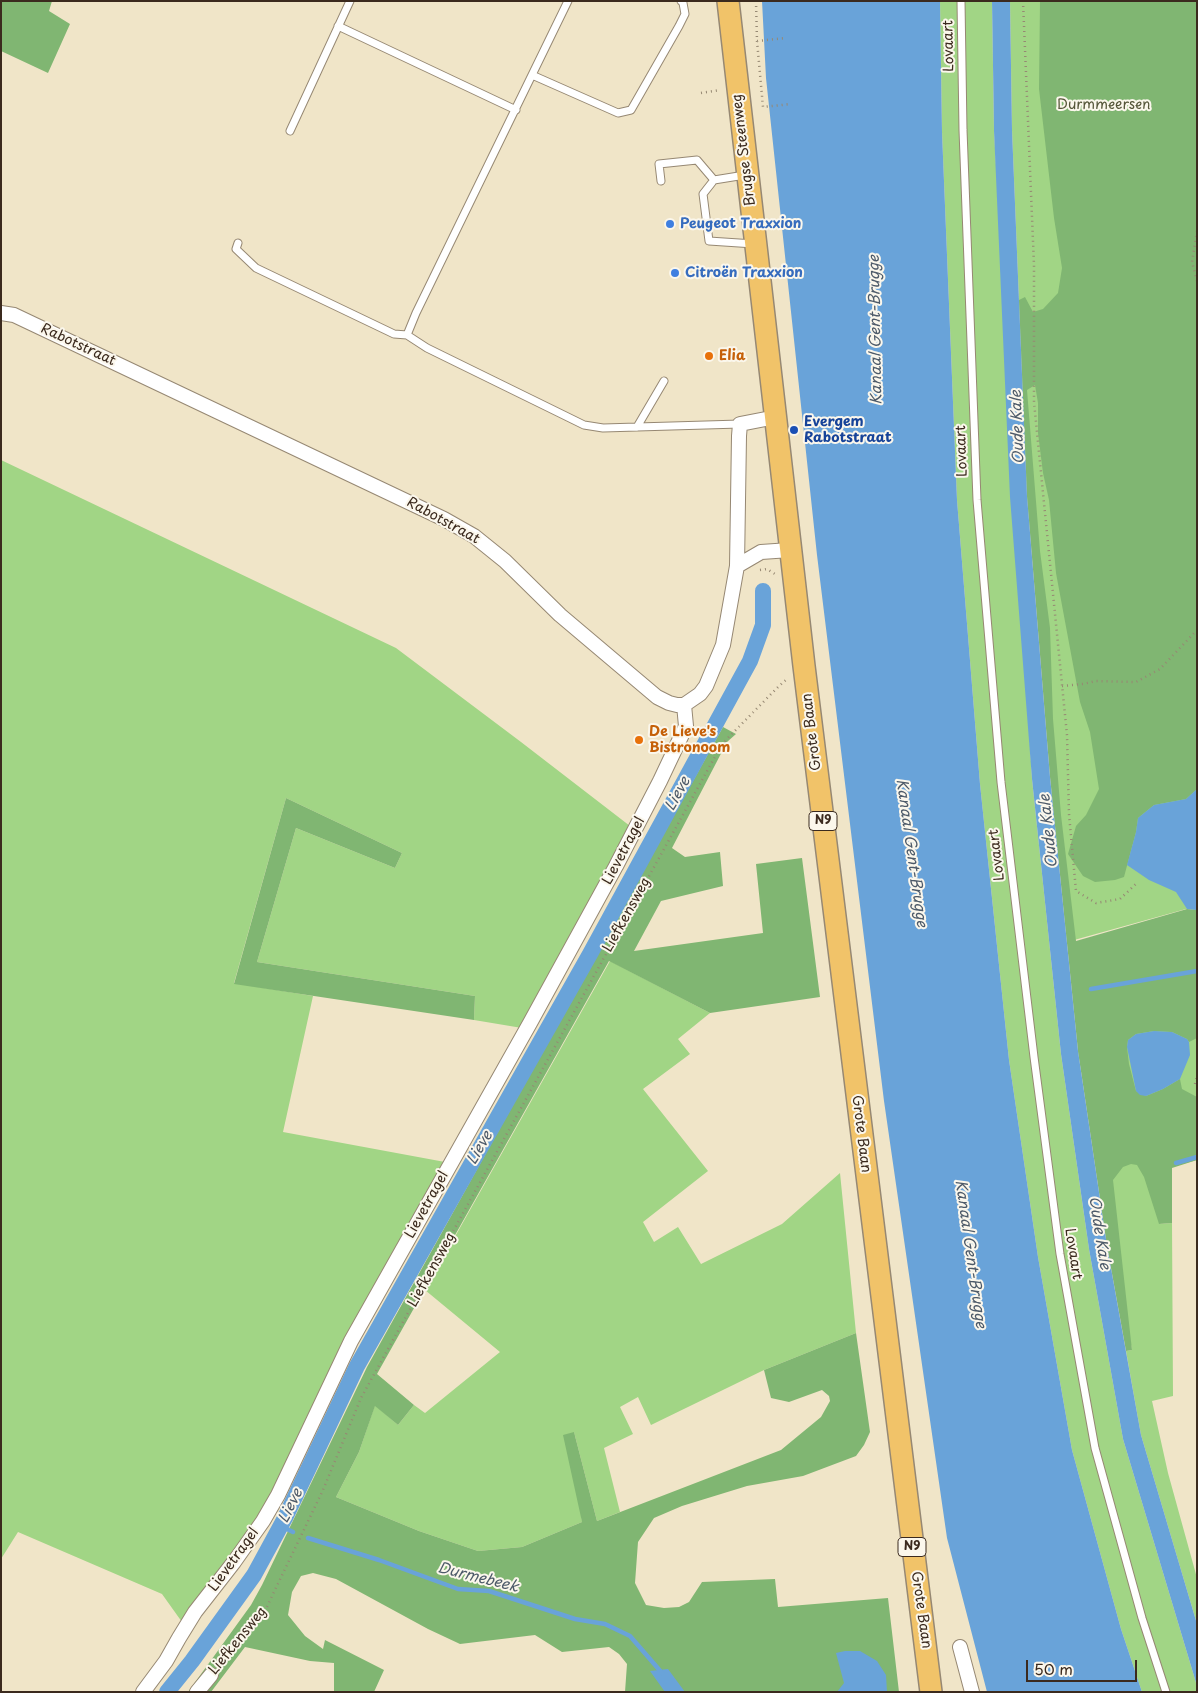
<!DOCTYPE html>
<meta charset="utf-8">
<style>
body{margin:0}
#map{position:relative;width:1198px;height:1693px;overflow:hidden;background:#f0e5c8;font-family:"Playpen Sans",sans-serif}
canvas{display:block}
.frame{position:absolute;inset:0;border:2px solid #3b2a1e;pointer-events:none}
.scale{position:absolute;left:1026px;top:1660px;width:111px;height:22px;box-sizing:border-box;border:2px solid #3b2a1e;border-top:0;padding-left:6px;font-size:15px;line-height:18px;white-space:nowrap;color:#3b2a1e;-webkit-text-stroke:4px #fbf7ec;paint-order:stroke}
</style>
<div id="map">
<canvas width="1198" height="1693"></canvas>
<div class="frame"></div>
<div class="scale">50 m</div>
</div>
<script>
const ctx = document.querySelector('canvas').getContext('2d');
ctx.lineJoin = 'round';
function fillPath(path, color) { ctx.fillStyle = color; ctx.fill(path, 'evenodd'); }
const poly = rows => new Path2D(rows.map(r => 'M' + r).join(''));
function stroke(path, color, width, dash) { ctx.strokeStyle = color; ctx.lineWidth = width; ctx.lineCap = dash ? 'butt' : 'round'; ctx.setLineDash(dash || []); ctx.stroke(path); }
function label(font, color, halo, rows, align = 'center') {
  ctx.font = font + ' "Playpen Sans",sans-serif'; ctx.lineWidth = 4; ctx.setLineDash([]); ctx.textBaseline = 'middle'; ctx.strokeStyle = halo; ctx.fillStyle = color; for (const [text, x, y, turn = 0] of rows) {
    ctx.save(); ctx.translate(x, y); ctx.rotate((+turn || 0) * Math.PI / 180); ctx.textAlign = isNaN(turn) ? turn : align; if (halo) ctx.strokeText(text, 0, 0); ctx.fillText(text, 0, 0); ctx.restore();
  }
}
const green = poly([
 [940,1,992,1,994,131,1032,779,1061,1054,1089,1249,1123,1439,1197,1686,1197,1692,1142,1692,1121,1629,1072,1450,1038,1257,1009,1060,980,784,957,500,942,132],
 [1010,1,1197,1,1197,910,1186,909,1067,942,1027,496,1012,130],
 [1,460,396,648,521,742,630,826,522,1028,474,1020,475,996,257,962,296,828,395,868,402,853,286,798,234,983,313,996,283,1132,445,1162,311,1411,266,1503,252,1527,182,1622,162,1594,18,1532,1,1559],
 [610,961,710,1013,678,1039,690,1054,643,1089,708,1171,643,1222,654,1242,678,1227,701,1264,782,1224,840,1173,856,1333,764,1370,651,1425,638,1397,620,1407,633,1434,604,1448,620,1512,597,1521,574,1432,582,1522,522,1547,478,1551,419,1531,336,1497,359,1452,375,1405,398,1425,414,1405,425,1413,500,1352,425,1290],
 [1197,971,1197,1160,1172,1167,1159,1224,1172,1223,1173,1396,1152,1401,1168,1473,1197,1578,1197,1624,1141,1435,1126,1351,1132,1350,1078,1051]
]);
const forest = poly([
 [1,1,52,1,49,11,70,24,48,73,1,51],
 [1040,1,1197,1,1197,789,1186,799,1154,805,1138,818,1136,832,1124,877,1115,880,1095,882,1083,876,1068,854,1076,826,1086,815,1099,789,1090,732,1080,702,1056,573,1049,500,1043,473,1038,433,1038,403,1035,385,1027,390,1040,551,1050,628,1053,719,1061,815,1076,941,1187,909,1197,910,1197,1038,1189,1042,1187,1039,1172,1032,1154,1031,1136,1034,1128,1040,1127,1047,1129,1064,1136,1091,1146,1096,1163,1089,1180,1079,1182,1089,1197,1097,1197,1160,1172,1168,1172,1223,1159,1224,1144,1177,1137,1165,1131,1164,1123,1167,1113,1180,1132,1350,1126,1351,1107,1246,1078,1051,1050,777,1027,496,1019,300,1025,297,1033,312,1043,309,1058,293,1062,268,1054,218,1039,89],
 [723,727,736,734,727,742,672,848,685,857,720,852,723,886,661,901,634,951,763,933,756,864,802,858,820,997,710,1013,609,961,377,1374,414,1405,398,1425,375,1406,359,1452,336,1497,419,1531,478,1551,522,1547,582,1522,563,1435,574,1432,597,1521,781,1450,821,1417,830,1401,829,1396,822,1390,789,1402,771,1398,764,1370,856,1333,870,1432,864,1445,856,1456,803,1476,747,1486,682,1506,654,1518,638,1542,635,1583,646,1605,664,1608,679,1607,689,1602,702,1582,775,1579,778,1607,888,1598,899,1692,625,1692,627,1664,619,1654,609,1647,562,1652,535,1635,460,1644,428,1629,336,1579,313,1573,301,1576,292,1592,288,1615,305,1636,323,1649,325,1640,384,1670,374,1692,334,1692,334,1663,310,1661,245,1647,211,1692,188,1692,251,1605,262,1585,367,1367],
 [286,798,402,853,395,868,296,828,257,962,475,996,474,1020,234,984]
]);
const water = poly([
 [762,1,940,1,942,132,957,500,980,784,1009,1060,1038,1257,1072,1450,1121,1629,1142,1692,987,1692,947,1538,884,1101,817,555,766,78],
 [992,1,1010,1,1012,130,1027,496,1050,777,1078,1051,1107,1246,1141,1435,1197,1624,1197,1686,1123,1439,1089,1249,1061,1054,1032,779,1010,497,994,131],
 [1197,789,1197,910,1187,909,1176,892,1149,880,1127,865,1136,832,1138,818,1154,805,1186,799],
 [1154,1031,1172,1032,1187,1039,1189,1042,1190,1055,1180,1079,1163,1089,1146,1096,1140,1095,1136,1091,1127,1047,1128,1040,1136,1034],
 [845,1651,860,1651,877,1661,886,1675,887,1692,837,1692,844,1683,836,1653],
 [668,1669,685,1692,665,1692,650,1671]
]);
const stream = poly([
 [1091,989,1197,971],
 [1176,1163,1197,1157],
 [281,1526,293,1532],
 [308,1538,379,1560,458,1589,489,1591,575,1619,605,1624,630,1636,662,1673]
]);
const canal = poly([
 [167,1692,192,1661,254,1575,285,1518,357,1366,590,954,750,661,763,625,763,591]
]);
const path = poly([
 [756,1,757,41,763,107,791,104],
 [1023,1,1034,265,1034,402,1067,735,1069,814,1076,891,1096,903,1120,899,1138,882],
 [757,41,786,38],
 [701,93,720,90],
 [1197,231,1192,262,1197,281],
 [760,570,767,569,775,574],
 [1062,686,1083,684,1096,681,1136,682,1160,669,1197,630],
 [1195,1084,1197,1076],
 [220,1665,263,1615,323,1490,361,1398,722,744,778,687,788,678]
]);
const service = poly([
 [961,1,963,130,977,500,1001,782,1034,1057,1060,1254,1095,1448,1142,1618,1166,1692],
 [338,26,516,110],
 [532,75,618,113,631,110,679,26,685,14,683,3,681,1],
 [290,131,350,1],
 [714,180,703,194,709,241,754,244],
 [661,181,659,164,697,160,714,180,745,175],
 [238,243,236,249,256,268,394,334,407,335,427,348,584,425,603,428,740,424],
 [407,335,416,313,568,1],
 [637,427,664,381]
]);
const minor = poly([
 [1,313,14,315,444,519,474,536,505,561,560,615,657,697,669,703,677,705,684,705,700,694,706,686,723,645,737,566,739,436,740,424,776,417],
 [737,566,761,552,790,550],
 [960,1647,972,1692],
 [143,1692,166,1661,179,1638,195,1612,234,1562,263,1521,278,1495,351,1341,530,1023,616,866,660,781,686,726,684,705],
 [197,1692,211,1675]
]);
const primary = poly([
 [728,1,804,666,931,1692]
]);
const markers = [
 [670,224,5,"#3f7fe0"],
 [675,273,5,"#3f7fe0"],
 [709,356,5,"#e8710a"],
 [794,430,5,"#1a4fb4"],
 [639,740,5,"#e8710a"]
];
const shields = [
 [823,821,28],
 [912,1547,28]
];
const shieldNames = [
 ["N9",823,821],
 ["N9",912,1547]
];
const streetNames = [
 ["Lovaart",949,46,-91],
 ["Brugse Steenweg",744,150,-97],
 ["Rabotstraat",78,345,25],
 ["Lovaart",962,451,-92],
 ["Rabotstraat",443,521,29],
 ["Grote Baan",812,732,-97],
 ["Lievetragel",624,851,-62],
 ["Lovaart",997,855,-97],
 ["Liefkensweg",627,915,-61],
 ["Grote Baan",861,1134,83],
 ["Lievetragel",427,1205,-61],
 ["Lovaart",1073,1254,81],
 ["Liefkensweg",432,1270,-61],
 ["Lievetragel",234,1560,-54],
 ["Grote Baan",921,1610,82],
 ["Liefkensweg",238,1641,-51]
];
const parkNames = [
 ["Durmmeersen",1104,105]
];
const shopNames = [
 ["Peugeot Traxxion",680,224],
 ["Citroën Traxxion",685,273]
];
const foodNames = [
 ["Elia",719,356],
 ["De Lieve's",649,732],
 ["Bistronoom",649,748]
];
const transitNames = [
 ["Evergem",804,422],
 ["Rabotstraat",804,438]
];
const waterNames = [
 ["Kanaal Gent-Brugge",876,330,-91],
 ["Oude Kale",1018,427,-92],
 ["Lieve",678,794,-61],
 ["Oude Kale",1049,831,-96],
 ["Kanaal Gent-Brugge",911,853,82],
 ["Lieve",480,1148,-60],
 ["Oude Kale",1099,1233,81],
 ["Kanaal Gent-Brugge",970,1254,82],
 ["Lieve",291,1506,-64],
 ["Durmebeek",478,1578,14]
];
fillPath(green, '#a1d585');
fillPath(forest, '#80b672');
fillPath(water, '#69a3d9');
stroke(stream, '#69a3d9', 4.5);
stroke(canal, '#69a3d9', 16);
stroke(service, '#968873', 9);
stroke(minor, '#968873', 16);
stroke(primary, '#968873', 24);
stroke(path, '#968873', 2.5, [1, 4]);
stroke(service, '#fff', 7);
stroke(minor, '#fff', 14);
stroke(primary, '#f1c369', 21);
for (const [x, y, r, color] of markers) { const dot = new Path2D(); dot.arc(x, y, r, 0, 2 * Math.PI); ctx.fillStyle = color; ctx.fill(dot); stroke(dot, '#fbf7ec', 2); }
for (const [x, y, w] of shields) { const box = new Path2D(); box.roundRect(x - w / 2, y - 9.5, w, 19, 4); ctx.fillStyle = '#fbf7ec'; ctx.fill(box); stroke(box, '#3b2a1e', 1); }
label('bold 12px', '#3b2a1e', null, shieldNames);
label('14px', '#3b2a1e', '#fbf7ec', streetNames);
label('14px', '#545538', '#fbf7ec', parkNames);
label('bold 14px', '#366cbe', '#fbf7ec', shopNames, 'left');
label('bold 14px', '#c56008', '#fbf7ec', foodNames, 'left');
label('bold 14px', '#164399', '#fbf7ec', transitNames, 'left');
label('italic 15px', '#4d5a69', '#fbf7ec', waterNames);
</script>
